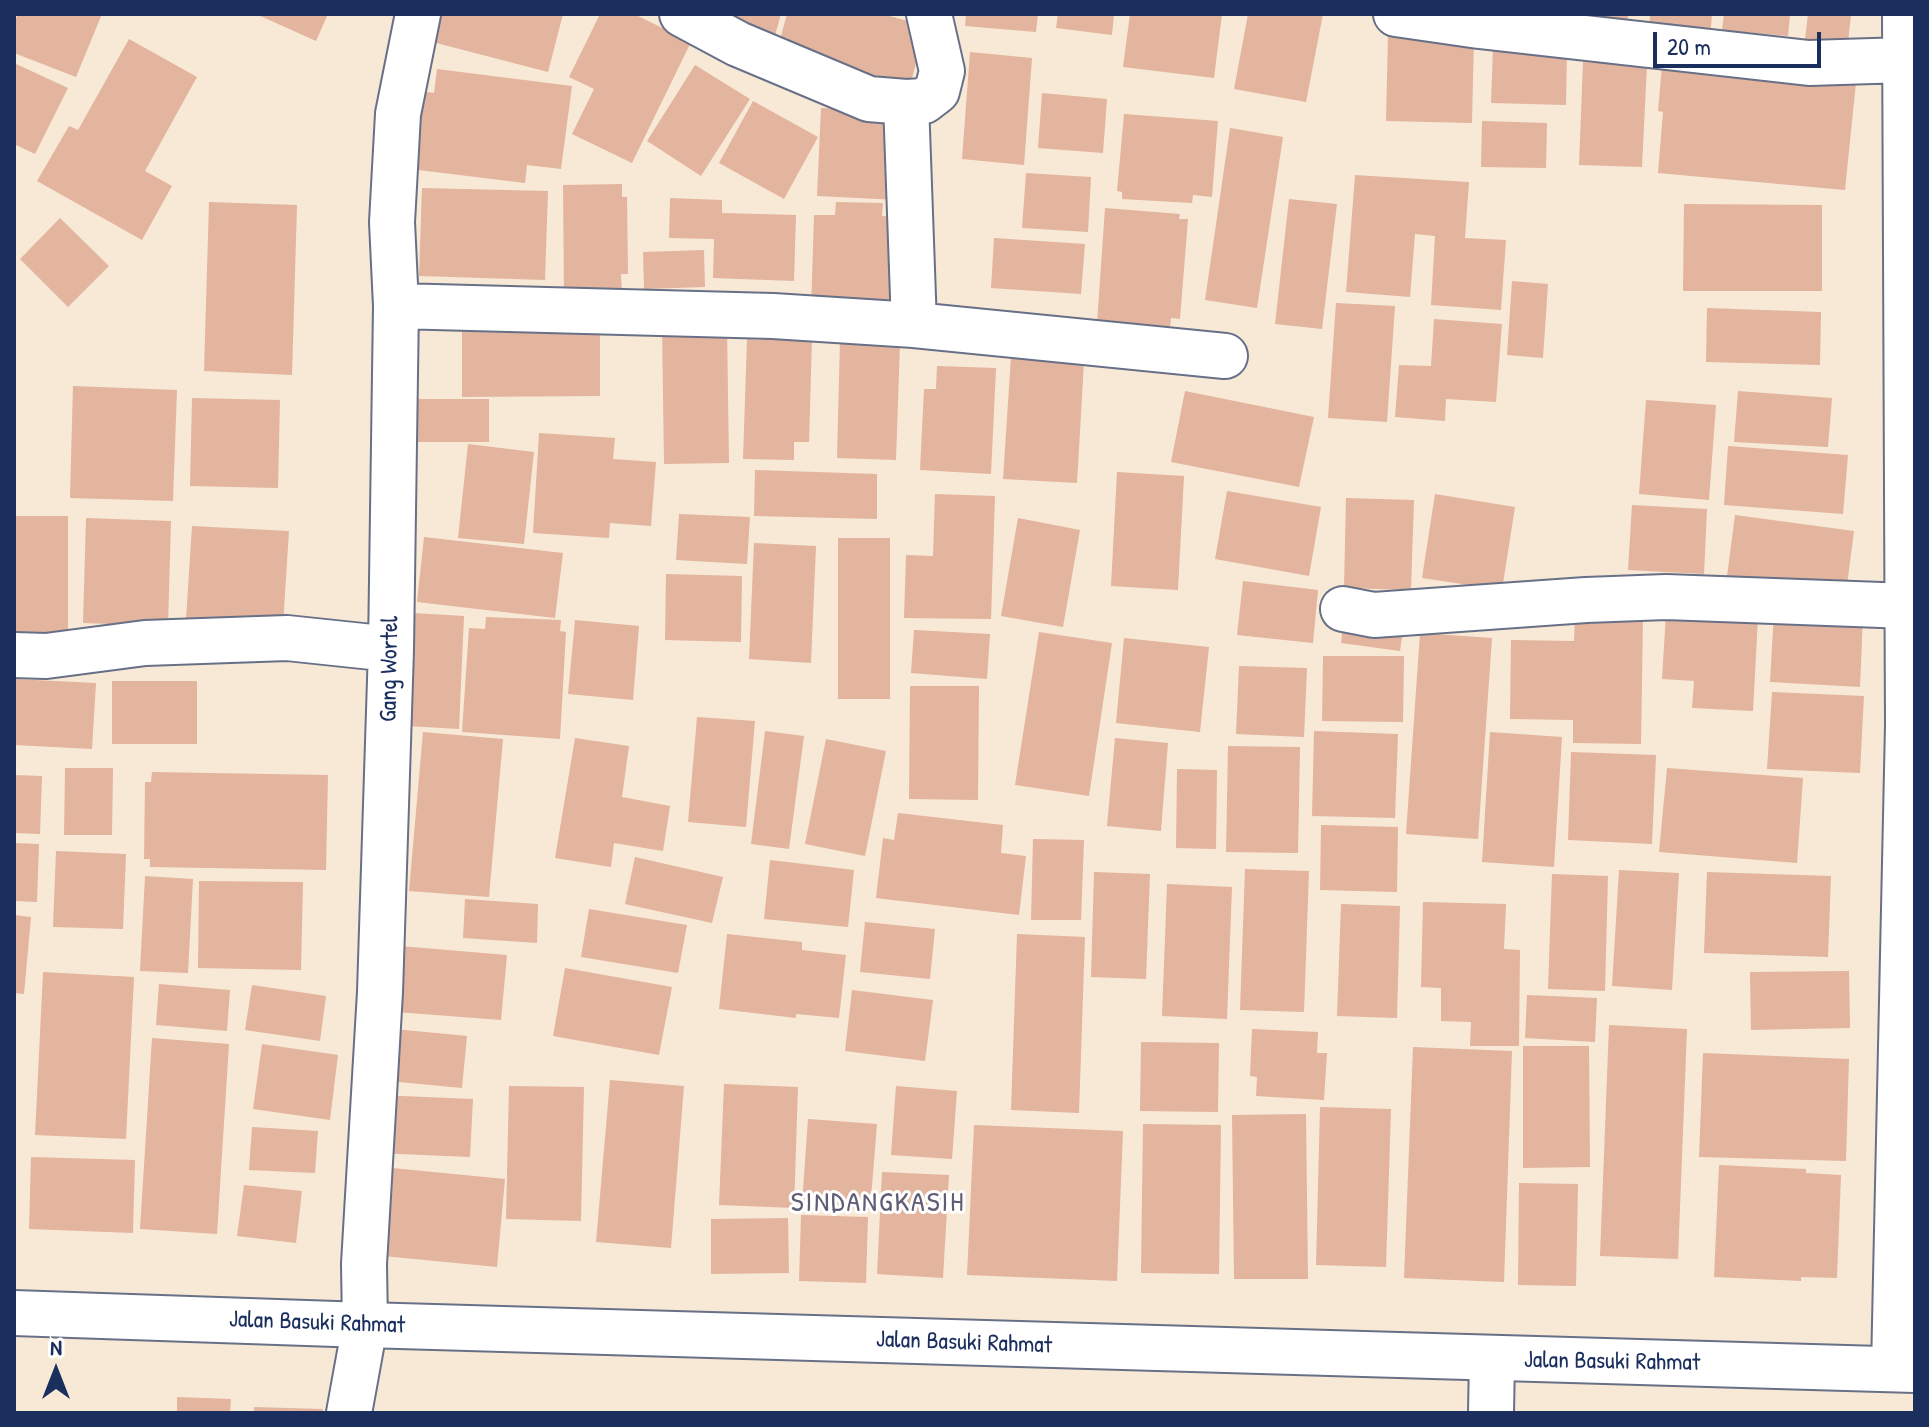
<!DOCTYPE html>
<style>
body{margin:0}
#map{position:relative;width:1929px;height:1427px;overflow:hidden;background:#f7e9d5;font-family:"Patrick Hand",sans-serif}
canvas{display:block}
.frame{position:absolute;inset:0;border:16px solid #1b2f5e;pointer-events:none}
.north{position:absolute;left:16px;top:1331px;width:80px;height:80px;-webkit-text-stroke:6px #fff;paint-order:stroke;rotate:0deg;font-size:22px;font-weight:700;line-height:32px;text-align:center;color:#1b2f5e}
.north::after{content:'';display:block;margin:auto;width:28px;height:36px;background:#1b2f5e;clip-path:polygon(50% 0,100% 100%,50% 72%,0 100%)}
.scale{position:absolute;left:1653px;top:32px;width:168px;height:36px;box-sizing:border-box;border:4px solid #1b2f5e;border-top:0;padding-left:10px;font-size:24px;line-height:28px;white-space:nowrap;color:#1b2f5e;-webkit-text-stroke:6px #fff;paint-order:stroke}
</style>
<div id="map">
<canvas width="1929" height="1427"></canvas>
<div class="frame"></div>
<div class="north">N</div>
<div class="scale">20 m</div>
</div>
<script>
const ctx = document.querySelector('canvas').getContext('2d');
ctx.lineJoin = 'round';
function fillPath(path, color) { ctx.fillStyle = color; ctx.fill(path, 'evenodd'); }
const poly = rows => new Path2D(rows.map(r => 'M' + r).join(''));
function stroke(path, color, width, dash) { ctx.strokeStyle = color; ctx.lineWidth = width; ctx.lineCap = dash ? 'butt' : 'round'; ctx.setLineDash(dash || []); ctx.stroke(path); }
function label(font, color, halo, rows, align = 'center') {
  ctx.font = font + ' "Patrick Hand",sans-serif'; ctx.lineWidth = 6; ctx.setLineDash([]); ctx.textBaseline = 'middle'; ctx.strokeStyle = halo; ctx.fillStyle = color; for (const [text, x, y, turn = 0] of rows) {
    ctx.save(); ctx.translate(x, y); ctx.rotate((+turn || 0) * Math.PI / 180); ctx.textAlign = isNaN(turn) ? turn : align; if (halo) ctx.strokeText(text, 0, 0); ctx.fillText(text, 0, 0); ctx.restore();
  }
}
const building = poly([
 [18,14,102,14,76,77,14,53,14,23],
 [256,14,328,14,316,41],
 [423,14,563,14,548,72,417,38],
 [600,14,634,14,691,42,632,163,572,134,594,89,569,77],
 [724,14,781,14,774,39],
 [787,14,882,14,919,24,923,36,910,86,777,51],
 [966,14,1038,14,1036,32,965,26],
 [1058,14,1114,14,1112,35,1056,28],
 [1130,14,1222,14,1214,78,1123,67],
 [1248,14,1323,14,1306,102,1234,89],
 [1564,14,1628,14,1628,26],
 [1650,14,1712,14,1710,39,1649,37],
 [1724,14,1790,14,1788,36,1722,30],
 [1808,14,1851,14,1847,52,1804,48],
 [1388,34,1474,36,1472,123,1386,121],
 [129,39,197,77,145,171,172,186,142,240,37,181,69,126,78,130],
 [1493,48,1567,50,1566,105,1491,103],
 [970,52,1032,58,1024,165,962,159],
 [1663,54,1857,73,1845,190,1658,173,1663,112,1658,111],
 [1583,62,1647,65,1642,167,1579,165],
 [14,63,68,88,35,154,14,144],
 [695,65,750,99,701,176,647,141],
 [437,69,572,86,561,169,527,165,525,183,402,168,412,90,434,93],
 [1042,93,1107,99,1103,153,1038,148],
 [753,101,818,137,784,199,719,163],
 [821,108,902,112,898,200,817,196],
 [1124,114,1218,121,1212,197,1193,195,1192,203,1122,199,1122,192,1117,191],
 [1482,121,1547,123,1546,168,1481,167],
 [1230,128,1283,137,1257,308,1205,300],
 [1026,173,1091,177,1088,232,1022,228],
 [1355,175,1469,182,1465,238,1506,240,1501,310,1431,305,1435,236,1415,234,1410,297,1346,292],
 [622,184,622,197,627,197,628,274,621,274,622,295,564,296,563,185],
 [422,188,548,191,545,280,419,276],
 [670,198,722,200,722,213,796,215,794,281,713,278,714,239,669,238],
 [1289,199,1337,204,1322,329,1275,324],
 [209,202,297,205,292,375,204,371],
 [836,202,883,203,882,216,898,217,894,314,811,311,814,215,835,215],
 [1684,204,1822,205,1822,291,1683,291],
 [1105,208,1180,214,1179,219,1188,219,1180,319,1171,318,1170,328,1097,323],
 [60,218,109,266,68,307,20,259],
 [994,238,1085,244,1081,294,991,288],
 [704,250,705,287,644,289,643,252],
 [1512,281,1548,284,1543,358,1507,355],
 [1336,303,1395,306,1387,422,1328,418],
 [1707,308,1821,312,1820,365,1706,362],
 [600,314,600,396,462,397,462,315],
 [1434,319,1502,324,1496,402,1446,399,1445,421,1395,417,1399,365,1431,366],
 [727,324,729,463,664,464,662,325],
 [762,337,812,339,809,442,794,442,794,460,743,459,747,339,762,340],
 [840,341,900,343,896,460,837,458],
 [1011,357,1084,362,1077,483,1003,479],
 [937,366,996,368,991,474,920,470,924,389,936,389],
 [73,386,177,390,173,501,70,498],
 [1185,391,1314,417,1299,487,1171,462],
 [1738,391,1832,398,1828,447,1734,442],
 [192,398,280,400,278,488,190,486],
 [410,399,489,399,489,442,410,442],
 [1646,400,1716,405,1709,500,1639,494],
 [539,433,615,438,613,459,656,462,651,526,610,523,609,538,533,533],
 [468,444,534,452,524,544,458,538],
 [1728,446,1848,455,1843,514,1724,505],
 [755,470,877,474,877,519,754,516],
 [1117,472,1184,476,1178,590,1111,586],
 [1227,491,1321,507,1309,576,1215,559],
 [935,494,995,496,991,619,904,618,906,555,933,556],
 [1435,494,1515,507,1502,590,1422,578],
 [1346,498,1414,500,1411,590,1344,588],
 [1632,505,1707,509,1704,574,1628,570],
 [679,514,750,517,747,564,676,560],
 [1735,515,1854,531,1845,601,1726,584],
 [14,516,68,516,68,634,14,634],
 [86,518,171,521,168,626,83,623],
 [1018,518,1080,530,1063,627,1001,616],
 [192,526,289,531,283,626,186,619],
 [424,537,563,553,555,618,417,602],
 [838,538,890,538,890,699,838,699],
 [754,543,816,546,811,663,749,659],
 [666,574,742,576,741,642,665,640],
 [1243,581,1318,590,1313,643,1237,635],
 [1774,611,1863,616,1860,687,1770,682],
 [396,612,464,616,459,729,389,725],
 [1666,613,1758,618,1753,711,1692,708,1694,681,1662,679],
 [1344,615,1404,623,1400,651,1341,643],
 [1575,616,1643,617,1641,744,1573,743,1573,720,1510,719,1511,640,1574,641],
 [486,617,561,620,560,631,566,632,560,739,462,732,469,628,485,629],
 [575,620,639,626,633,700,568,694],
 [914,630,990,634,987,679,911,673],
 [1039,632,1112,643,1089,796,1015,785],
 [1420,633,1492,638,1478,839,1406,834],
 [1124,638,1209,647,1200,732,1116,723],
 [1323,656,1404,656,1403,722,1322,721],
 [1239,666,1307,668,1304,737,1236,734],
 [14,679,96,683,92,749,14,745],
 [112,681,197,681,197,744,112,744],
 [910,686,979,686,978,800,909,799],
 [1772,692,1864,696,1860,773,1767,769],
 [697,717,755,721,746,827,688,822],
 [765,731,804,736,789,849,751,844],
 [1314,731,1398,734,1395,818,1312,816],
 [423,732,503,739,489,897,409,891],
 [1490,732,1562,737,1554,867,1482,862],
 [575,738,629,746,622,797,670,806,663,851,614,843,611,867,555,858],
 [1115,738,1168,743,1161,831,1107,826],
 [826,739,886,751,865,856,805,844],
 [1228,746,1300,747,1298,853,1226,852],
 [1571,752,1656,755,1652,844,1568,840],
 [65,768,113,768,112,835,64,835],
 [1667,768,1803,778,1797,863,1659,852],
 [1177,769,1217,770,1216,849,1176,848],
 [152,772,328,775,326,870,150,867,150,859,144,859,145,782,151,782],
 [14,775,42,776,40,834,14,833],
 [898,813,1003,825,1001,853,1026,856,1019,915,876,898,883,838,894,840],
 [1321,825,1398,827,1397,892,1320,890],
 [1033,839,1084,840,1081,920,1031,920],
 [14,843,39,844,37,902,14,901],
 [56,851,126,854,123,929,53,927],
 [635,857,723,877,712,923,625,904],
 [770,860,854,870,848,927,764,919],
 [1245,869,1309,871,1304,1012,1240,1010],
 [1619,870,1679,873,1672,990,1612,986],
 [1094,872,1150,874,1146,979,1091,977],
 [1707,872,1831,876,1828,957,1704,953],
 [1552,874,1608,876,1605,991,1548,989],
 [145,876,193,879,188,973,140,971],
 [199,881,303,882,301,970,198,968],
 [1167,884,1232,887,1227,1019,1162,1016],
 [465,899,538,904,537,943,463,938],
 [1423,902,1506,904,1504,949,1520,950,1519,1046,1470,1046,1471,1022,1441,1021,1441,988,1421,987],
 [1341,904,1400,906,1397,1018,1337,1016],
 [589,909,687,925,678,973,581,957],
 [14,915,31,917,24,994,14,993],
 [865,922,935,929,930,979,860,972],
 [727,934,802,942,802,950,846,955,839,1018,796,1014,796,1018,719,1009],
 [1017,934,1085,937,1079,1113,1011,1110],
 [388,945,507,955,501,1020,383,1011],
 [565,968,672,987,659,1055,553,1036],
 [1849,971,1850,1028,1751,1030,1750,972],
 [43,972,134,977,126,1139,35,1135],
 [159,984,230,990,227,1031,156,1025],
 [252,985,326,996,320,1041,245,1030],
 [852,990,933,1000,925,1061,845,1051],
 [1527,995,1597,998,1595,1042,1525,1038],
 [1609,1025,1687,1029,1678,1259,1600,1256],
 [394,1029,467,1036,462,1088,388,1081],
 [1252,1029,1318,1032,1317,1053,1327,1053,1324,1100,1256,1096,1257,1077,1250,1076],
 [152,1038,229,1044,217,1234,140,1229],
 [1141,1042,1219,1043,1218,1112,1140,1111],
 [262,1044,338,1055,330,1120,253,1109],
 [1523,1046,1589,1046,1590,1167,1523,1168],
 [1413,1047,1512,1051,1504,1282,1404,1278],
 [1703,1053,1849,1059,1846,1161,1699,1157],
 [610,1080,684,1086,671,1248,596,1242],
 [724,1084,798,1087,794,1208,719,1205],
 [509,1086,584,1087,581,1221,506,1219],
 [896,1086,957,1091,952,1159,891,1155],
 [378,1095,473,1099,470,1157,375,1153],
 [1320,1107,1391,1109,1386,1267,1316,1265],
 [1306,1114,1308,1279,1234,1279,1232,1115],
 [808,1119,877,1124,870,1210,802,1204],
 [1143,1124,1221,1125,1219,1274,1141,1273],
 [974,1125,1123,1131,1117,1281,967,1275],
 [252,1127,318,1131,315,1173,249,1170],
 [31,1157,135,1160,133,1233,29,1229],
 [1719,1165,1806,1169,1806,1173,1841,1175,1837,1278,1801,1277,1801,1281,1714,1277],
 [382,1167,505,1179,497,1267,373,1255],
 [882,1172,949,1175,943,1278,877,1274],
 [1519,1183,1578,1184,1576,1286,1518,1285],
 [244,1185,302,1191,296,1243,237,1236],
 [801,1215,868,1217,866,1283,799,1281],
 [788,1218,789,1273,711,1274,711,1219],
 [177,1397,231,1399,230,1413,177,1413],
 [254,1407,323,1409,322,1413,254,1413]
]);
const minor = poly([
 [682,14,738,44,869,99,906,102,924,101,937,91,942,71,929,14],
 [1396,14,1479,26,1809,63,1905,60],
 [906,102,914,325],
 [396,306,773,316,914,325,1225,356],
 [1343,609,1374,615,1586,600,1666,597,1908,606],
 [14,655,46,656,145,643,287,638,391,649],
 [1894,1369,1908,725,1905,14],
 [349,1413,365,1325,364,1264,380,992,391,649,396,306,392,222,398,114,418,14],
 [1491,1413,1492,1359]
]);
const highway = poly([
 [14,1313,365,1325,1915,1370]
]);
const streetNames = [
 ["Gang Wortel",390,669,-89],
 ["Jalan Basuki Rahmat",317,1323,2],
 ["Jalan Basuki Rahmat",964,1343,2],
 ["Jalan Basuki Rahmat",1612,1362,1]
];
const quarterNames = [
 ["SINDANGKASIH",878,1204]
];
fillPath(building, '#e3b49e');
stroke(minor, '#687088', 48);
stroke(highway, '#687088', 48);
stroke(minor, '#fff', 44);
stroke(highway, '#fff', 44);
label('24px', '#1b2f5e', '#fff', streetNames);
ctx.letterSpacing = '2px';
label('28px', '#615e74', '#fff', quarterNames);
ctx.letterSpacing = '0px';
</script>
